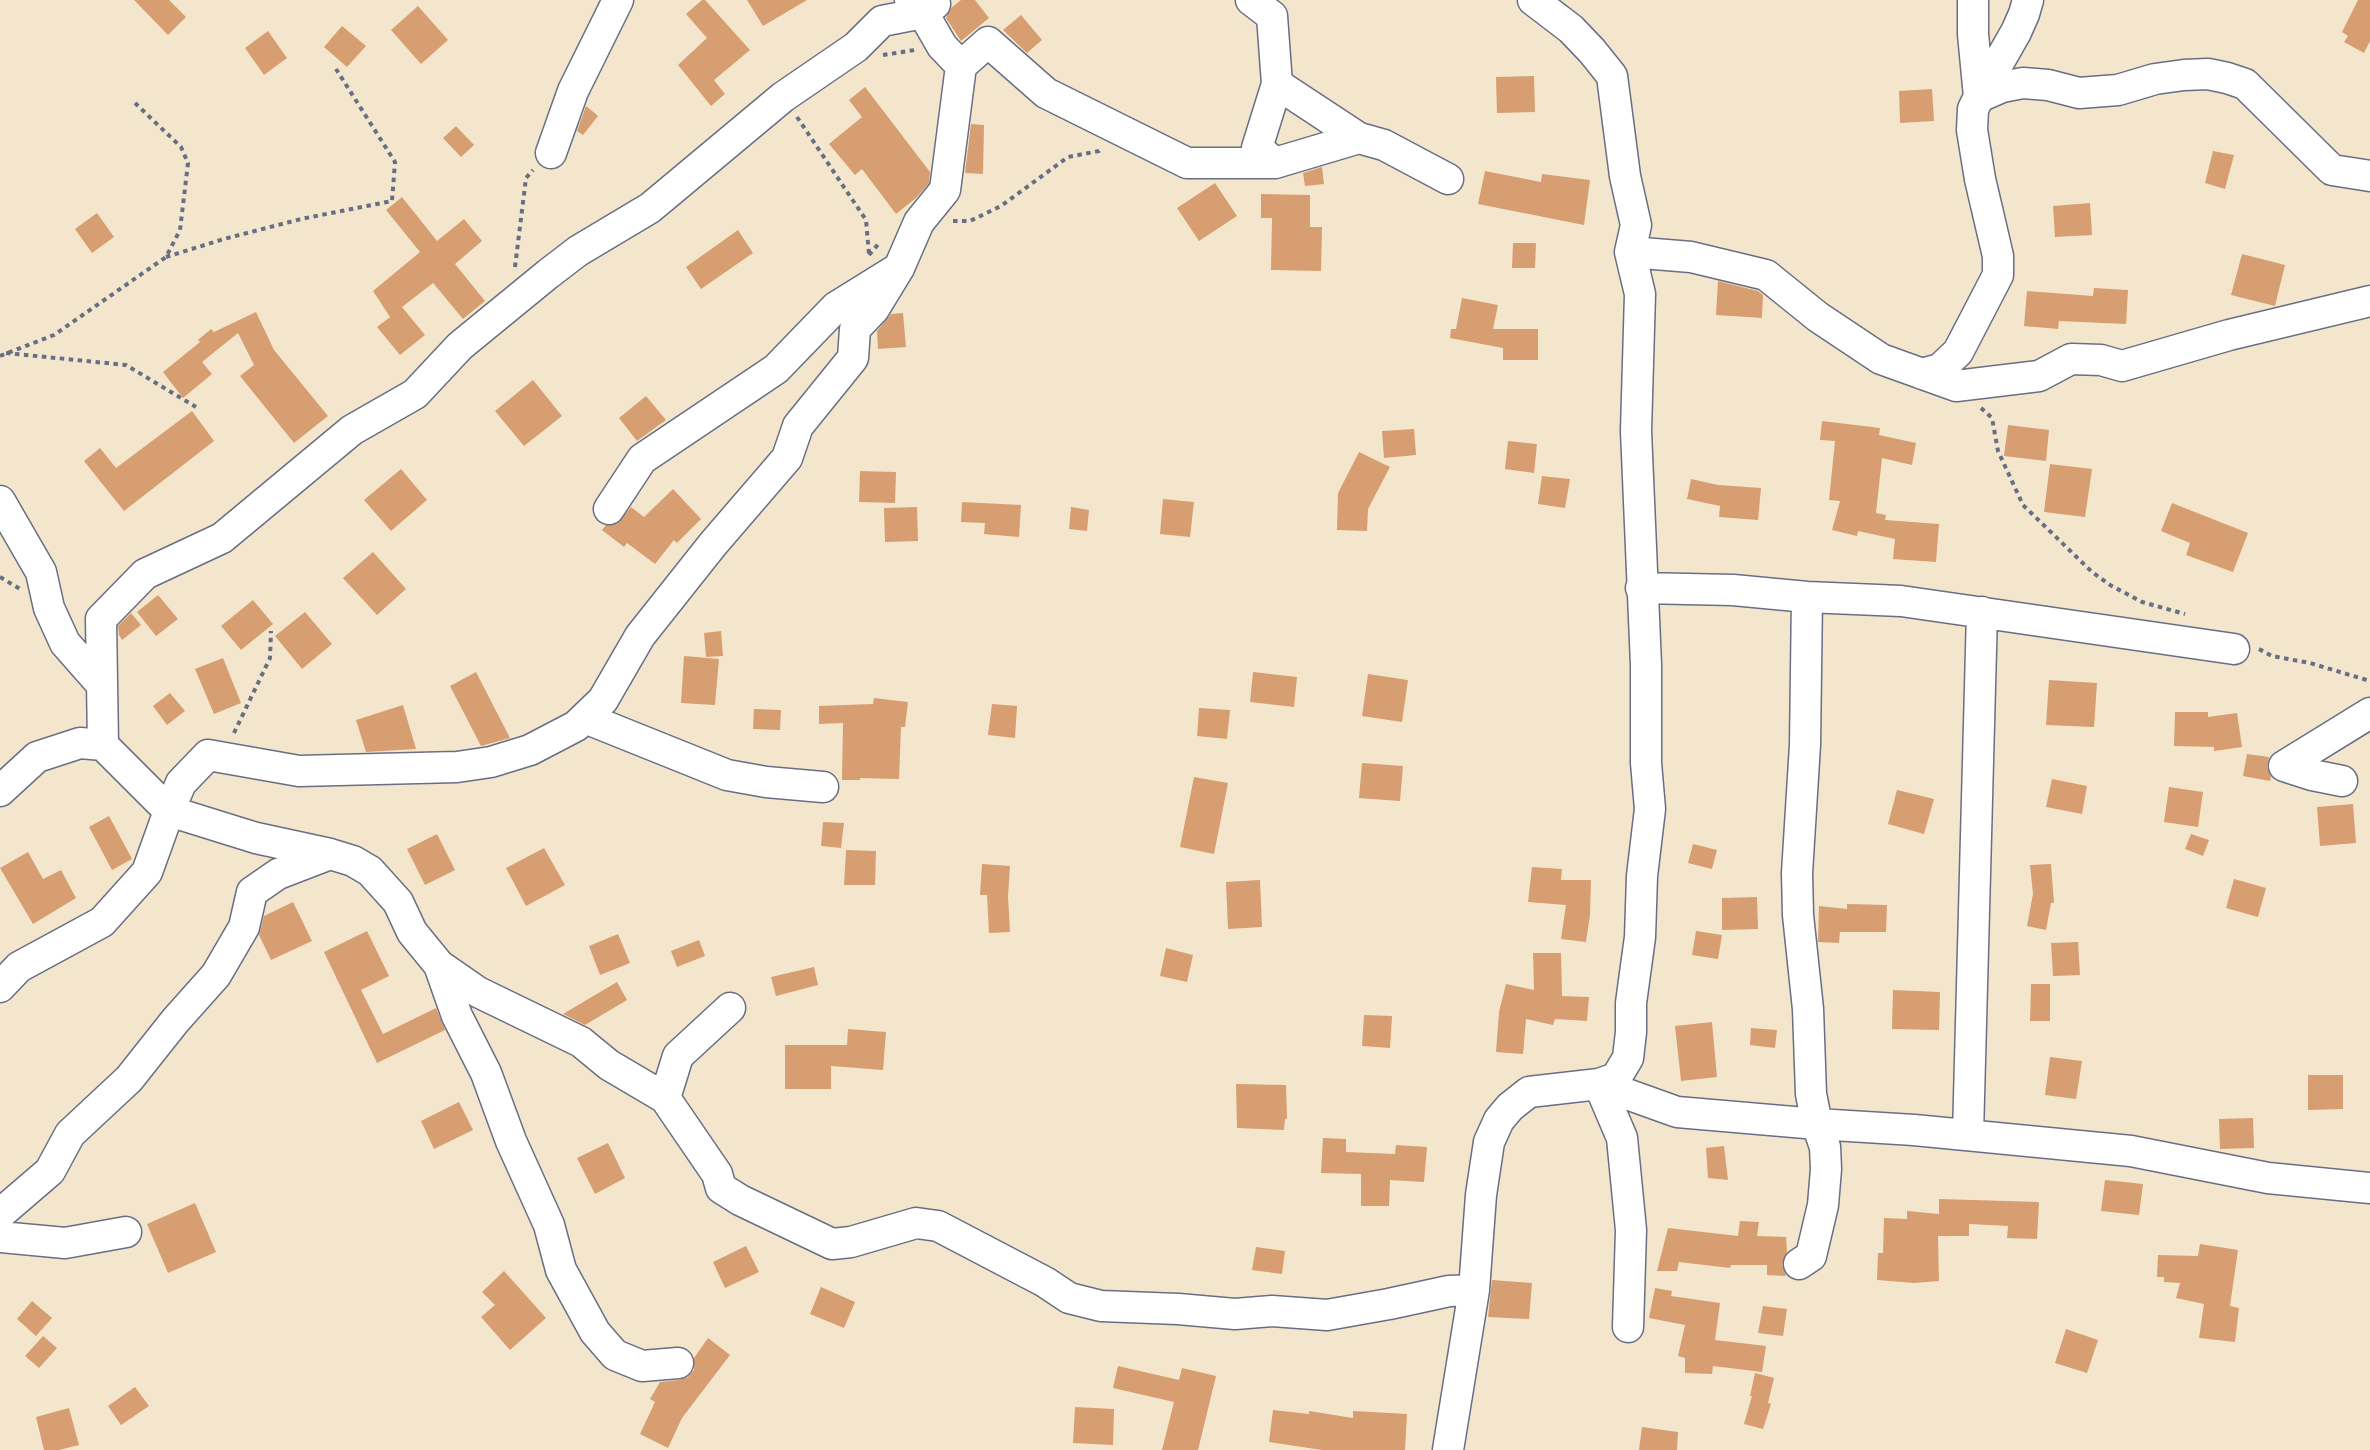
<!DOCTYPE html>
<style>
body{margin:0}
canvas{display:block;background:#f4e6cc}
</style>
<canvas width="2370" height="1450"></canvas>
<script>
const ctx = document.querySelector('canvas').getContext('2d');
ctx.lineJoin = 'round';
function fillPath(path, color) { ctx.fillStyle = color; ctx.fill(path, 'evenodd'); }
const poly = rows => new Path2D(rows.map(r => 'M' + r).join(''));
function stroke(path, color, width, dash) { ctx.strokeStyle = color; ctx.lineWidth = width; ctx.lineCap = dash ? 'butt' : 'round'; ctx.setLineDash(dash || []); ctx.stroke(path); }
const building = poly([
 [134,0,169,0,186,17,168,35],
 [702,0,705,0,750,50,714,80,725,94,711,106,678,65,707,38,686,14],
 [747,0,807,0,763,26],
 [961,0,975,0,989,18,961,41,946,18,951,8],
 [2358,0,2370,0,2370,41,2364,53,2344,42,2348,36,2342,32],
 [418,6,448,40,421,64,391,30],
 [1021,15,1042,40,1027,53,1003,30],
 [342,26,366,46,347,67,324,47],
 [268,31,287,58,264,75,245,48],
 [1534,76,1535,112,1497,113,1496,77],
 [865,87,930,172,929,183,916,198,896,214,862,169,855,175,829,144,862,117,849,100],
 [1932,89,1934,121,1900,123,1899,91],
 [586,106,598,116,583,135,577,131],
 [971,124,984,125,983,174,965,173],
 [456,126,474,145,461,157,443,138],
 [2213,151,2234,155,2225,189,2205,183],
 [1322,167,1324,184,1305,186,1303,173],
 [1485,171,1541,182,1542,174,1590,180,1584,225,1478,204],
 [1215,183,1237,216,1199,241,1177,208],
 [1261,194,1310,195,1310,227,1322,227,1321,271,1271,270,1272,218,1261,218],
 [402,197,437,241,464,219,482,241,455,264,485,301,463,319,433,283,402,307,425,335,400,355,377,327,390,317,373,291,420,252,386,210],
 [2090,203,2092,235,2055,237,2053,206],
 [97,213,114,237,92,253,75,229],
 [738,230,753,253,701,289,686,267],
 [1513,243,1536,243,1535,268,1512,268],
 [2242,254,2285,265,2275,306,2231,295],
 [1718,281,1758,291,1763,295,1762,318,1716,315],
 [2094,288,2128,290,2126,324,2059,321,2058,329,2024,326,2027,291,2093,296],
 [1462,298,1498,305,1493,329,1538,329,1538,360,1503,360,1503,348,1450,338,1451,329,1456,329],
 [256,312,274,350,328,416,294,443,240,376,254,365,238,333,202,362,212,374,183,398,163,372,200,342,198,340,211,329,214,332],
 [903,313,906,347,878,349,877,331,891,314],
 [533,380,562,416,524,446,495,411],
 [646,396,666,420,637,441,619,418],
 [192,411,214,441,124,511,84,461,100,448,116,468],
 [1822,421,1880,428,1879,435,1916,443,1912,465,1882,458,1876,513,1886,515,1885,520,1939,524,1936,562,1893,559,1895,539,1858,531,1857,536,1832,530,1840,501,1829,500,1835,441,1820,440],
 [2008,425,2049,430,2046,461,2004,456],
 [1414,429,1416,455,1384,458,1382,431],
 [1508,441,1537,444,1534,473,1505,469],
 [1359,452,1390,467,1368,509,1367,531,1337,530,1338,493],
 [2050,464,2092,469,2085,517,2044,512],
 [401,469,427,500,391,531,364,500],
 [860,471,896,472,895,503,859,502],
 [1542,476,1570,479,1565,508,1538,504],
 [1691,479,1718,485,1761,488,1758,520,1719,517,1720,506,1687,499],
 [673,489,701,519,677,543,674,540,655,564,627,543,624,547,602,530,606,525,617,524,631,507,644,517],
 [1163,499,1194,502,1190,537,1160,534],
 [962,502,1021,505,1019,537,984,534,985,523,961,522],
 [2172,503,2248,533,2233,572,2186,555,2190,543,2161,531],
 [917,507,918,541,885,542,884,508],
 [1071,507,1089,510,1087,531,1069,529],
 [373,552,406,589,377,615,343,578],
 [158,595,178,619,156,636,137,612],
 [253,600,273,624,241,650,221,626],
 [305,612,332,644,302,669,275,636],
 [131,613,141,625,122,640,119,635,118,626],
 [721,631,723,656,706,657,704,633],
 [684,656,719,659,715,705,681,703],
 [223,658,241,703,214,714,195,669],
 [476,672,510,738,481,746,450,686],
 [1253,672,1297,677,1294,707,1250,702],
 [1368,674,1408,680,1402,722,1362,716],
 [2049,680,2097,683,2094,727,2046,725],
 [170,693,185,711,167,725,153,706],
 [874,698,908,702,905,727,901,727,899,779,860,778,860,780,842,780,843,723,819,724,819,706,873,704],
 [992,704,1017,706,1015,738,988,735],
 [403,705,416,749,366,752,356,720],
 [1199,708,1230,710,1227,739,1197,736],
 [754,709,781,710,780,730,753,729],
 [2175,712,2208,712,2208,717,2237,713,2242,747,2214,751,2214,747,2174,746],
 [2247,754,2269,757,2267,767,2271,777,2270,781,2243,776],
 [1362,763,1403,766,1400,801,1359,798],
 [1194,777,1228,783,1214,854,1180,847],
 [2052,779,2087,786,2082,814,2046,807],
 [2169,787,2203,792,2198,827,2164,822],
 [1897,790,1934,799,1924,834,1888,824],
 [2353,804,2356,843,2320,846,2317,807],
 [109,816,132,859,112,870,89,827],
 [823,822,844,823,841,848,821,846],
 [437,834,455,870,425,885,407,849],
 [2191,834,2209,840,2203,856,2185,849],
 [1693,844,1717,850,1712,869,1688,863],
 [544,848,565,885,526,906,506,868],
 [846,850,876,851,875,885,844,885],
 [28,852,43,879,61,870,76,898,33,924,0,868],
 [982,864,1010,866,1008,896,1010,932,989,933,987,895,980,895],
 [2051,864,2054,903,2051,903,2046,930,2027,926,2033,894,2030,865],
 [1532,867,1562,869,1561,880,1591,880,1590,915,1586,942,1561,939,1566,905,1528,902],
 [2234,879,2266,888,2258,917,2226,908],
 [1260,880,1262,927,1228,929,1226,882],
 [1757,897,1758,929,1722,930,1722,898],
 [293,902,312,941,271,960,259,935,264,916],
 [1847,904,1887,905,1886,932,1840,932,1839,943,1818,942,1819,906,1847,909],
 [367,931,389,976,361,990,383,1034,436,1008,445,1030,377,1063,324,952],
 [1696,931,1722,935,1718,959,1692,955],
 [618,934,630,963,600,975,589,946],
 [699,940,705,956,677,967,671,951],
 [2078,942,2080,975,2053,976,2051,943],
 [1166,948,1193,955,1187,982,1160,976],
 [1533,953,1561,953,1562,996,1589,997,1587,1021,1555,1019,1553,1025,1526,1019,1523,1054,1496,1052,1499,1012,1506,984,1534,990],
 [814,967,818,985,776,996,771,977],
 [617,982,627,1000,585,1025,563,1014],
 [2031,984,2050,984,2050,1021,2030,1021],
 [1893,990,1940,992,1939,1030,1892,1029],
 [1364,1015,1392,1016,1390,1048,1362,1046],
 [1712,1022,1717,1077,1681,1081,1675,1026],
 [1751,1028,1777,1030,1775,1048,1750,1045],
 [848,1029,886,1032,883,1070,831,1066,831,1089,785,1089,785,1045,847,1045],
 [2050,1057,2082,1061,2076,1099,2045,1095],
 [2308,1075,2343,1075,2343,1109,2308,1110],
 [1236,1084,1286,1085,1287,1119,1285,1119,1284,1130,1237,1128],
 [459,1102,473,1130,434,1149,421,1121],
 [2253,1118,2254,1148,2220,1149,2219,1119],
 [1323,1138,1346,1139,1346,1152,1395,1154,1396,1145,1427,1147,1424,1182,1390,1180,1389,1206,1361,1206,1361,1174,1321,1173],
 [608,1143,625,1178,595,1194,577,1158],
 [1724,1146,1728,1180,1708,1178,1706,1148],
 [2105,1180,2143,1184,2139,1215,2101,1211],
 [1939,1199,2039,1202,2037,1239,2007,1238,2008,1226,1969,1224,1969,1236,1938,1236,1939,1281,1914,1283,1877,1280,1878,1253,1883,1253,1884,1218,1907,1219,1907,1211,1939,1214],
 [195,1203,216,1252,168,1273,147,1224],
 [1740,1221,1759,1222,1757,1236,1786,1237,1787,1252,1782,1265,1786,1276,1767,1275,1767,1265,1731,1265,1730,1268,1679,1262,1677,1271,1657,1271,1668,1228,1738,1236],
 [2200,1244,2238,1250,2230,1306,2239,1308,2235,1342,2199,1338,2204,1304,2176,1298,2180,1283,2164,1282,2164,1277,2157,1277,2158,1255,2198,1256],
 [746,1246,759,1272,725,1288,713,1262],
 [1256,1247,1285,1251,1282,1274,1252,1270],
 [504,1271,546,1318,510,1350,481,1317,495,1305,482,1292],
 [1492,1280,1532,1283,1529,1319,1488,1317],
 [821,1287,855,1302,844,1328,810,1314],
 [1655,1288,1672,1291,1671,1296,1720,1303,1715,1340,1766,1346,1762,1372,1713,1366,1712,1374,1685,1373,1685,1358,1678,1356,1685,1325,1649,1318],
 [32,1301,52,1318,36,1336,17,1319],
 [1763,1306,1787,1309,1783,1336,1758,1333],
 [2066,1329,2098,1340,2087,1373,2055,1363],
 [43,1336,57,1348,39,1368,25,1356],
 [708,1338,730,1355,682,1418,668,1448,640,1434,655,1402,650,1399,660,1382,679,1380,688,1377,694,1370,694,1358],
 [1118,1366,1179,1380,1182,1368,1216,1376,1198,1450,1162,1450,1174,1402,1113,1388],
 [1755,1373,1774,1378,1768,1403,1771,1404,1763,1429,1744,1424,1752,1396,1750,1396],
 [135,1387,149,1406,121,1425,108,1406],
 [1075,1407,1114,1409,1113,1445,1073,1443],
 [69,1408,79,1445,59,1450,44,1450,36,1417],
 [1273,1410,1309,1414,1309,1411,1353,1418,1353,1411,1407,1414,1405,1450,1322,1450,1269,1442],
 [1642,1427,1678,1432,1677,1450,1639,1450]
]);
const path = poly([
 [883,55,915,50],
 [797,117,866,220,869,254],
 [953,221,970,221,1001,206,1068,157,1099,151,1101,149],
 [869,255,880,242],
 [166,257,224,239,301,219,392,201,395,162,336,69],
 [515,267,526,178,533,170],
 [6,353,126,365,196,407],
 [0,356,54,335,166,257,180,230,188,163,181,147,135,103],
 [1981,408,1992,418,1998,451,2023,505,2092,572,2110,585,2142,602,2185,614],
 [0,577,20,589],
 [2259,649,2272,656,2310,663,2370,681],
 [234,733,270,658,271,631]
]);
const minor = poly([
 [1251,0,1272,16,1277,84,1359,138,1384,145,1448,179],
 [1973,0,1973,34,1979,97,2016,32,2024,14,2028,0],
 [961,66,988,42,1046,93,1187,163,1275,163,1359,138],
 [551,153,573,91,618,0],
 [1275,163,1257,148,1277,84],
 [1630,252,1691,257,1766,275,1818,317,1881,359,1956,386,2039,376,2071,359,2101,360,2122,366,2229,335,2370,301],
 [1922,374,1940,369,1958,352,1998,275,1998,256,1980,179,1972,130,1973,109,1979,97,2002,87,2023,83,2048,85,2079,93,2118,90,2155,79,2184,75,2208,74,2227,78,2245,84,2332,170,2370,176],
 [0,501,41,572,49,608,65,643,102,685],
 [609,509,642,459,776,369,836,307,894,271],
 [1641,588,1733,590,1807,597,1901,601,2234,649],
 [1807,597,1805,745,1797,873,1798,915,1808,1009,1811,1094,1817,1124,1914,1130,2131,1151,2268,1178,2370,1188],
 [585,718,727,775,766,782,823,787],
 [103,745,101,619,145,574,222,538,352,430,415,394,460,346,548,274,578,251,650,208,783,97,856,47,882,21,923,13,935,4],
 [2342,781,2312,775,2284,766,2370,713],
 [0,791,37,757,80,743,103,745,169,811,256,838,330,854],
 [439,965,457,1016,486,1073,511,1141,549,1225,561,1270,595,1332,615,1355,642,1366,678,1363],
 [0,987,19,967,102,922,147,872,169,811,181,783,208,755,299,771,457,767,491,762,530,750,576,726,603,700,640,636,713,544,787,458,798,426,853,358,855,329,874,309,899,268,919,222,945,190,961,66,942,46,923,13,910,0],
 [1599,1084,1677,1112,1817,1124,1825,1147,1826,1169,1823,1205,1811,1256,1799,1264],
 [1599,1084,1622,1138,1631,1230,1628,1327],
 [665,1098,678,1056,730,1008],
 [1968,1135,1982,612],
 [0,1214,50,1171,70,1134,129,1079,175,1021,216,975,244,927,252,892,278,874,330,854,353,861,370,871,398,902,412,932,439,965,478,992,581,1042,609,1065,665,1098,717,1174,721,1188,740,1200,832,1244,851,1242,916,1223,938,1226,1045,1282,1069,1298,1101,1306,1178,1309,1235,1314,1272,1311,1327,1315,1389,1304,1449,1291,1474,1290],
 [0,1237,65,1243,126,1232],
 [1448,1450,1474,1290,1481,1195,1489,1142,1499,1120,1510,1107,1529,1092,1599,1084,1616,1078,1628,1058,1631,1032,1631,1003,1640,937,1642,876,1650,809,1646,763,1646,665,1636,431,1640,294,1630,252,1636,225,1625,176,1612,76,1592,51,1571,29,1533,0]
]);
fillPath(building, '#d79e71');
stroke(minor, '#676f84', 33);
stroke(path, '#676f84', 4, [4.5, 4.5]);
stroke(minor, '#fff', 30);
</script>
